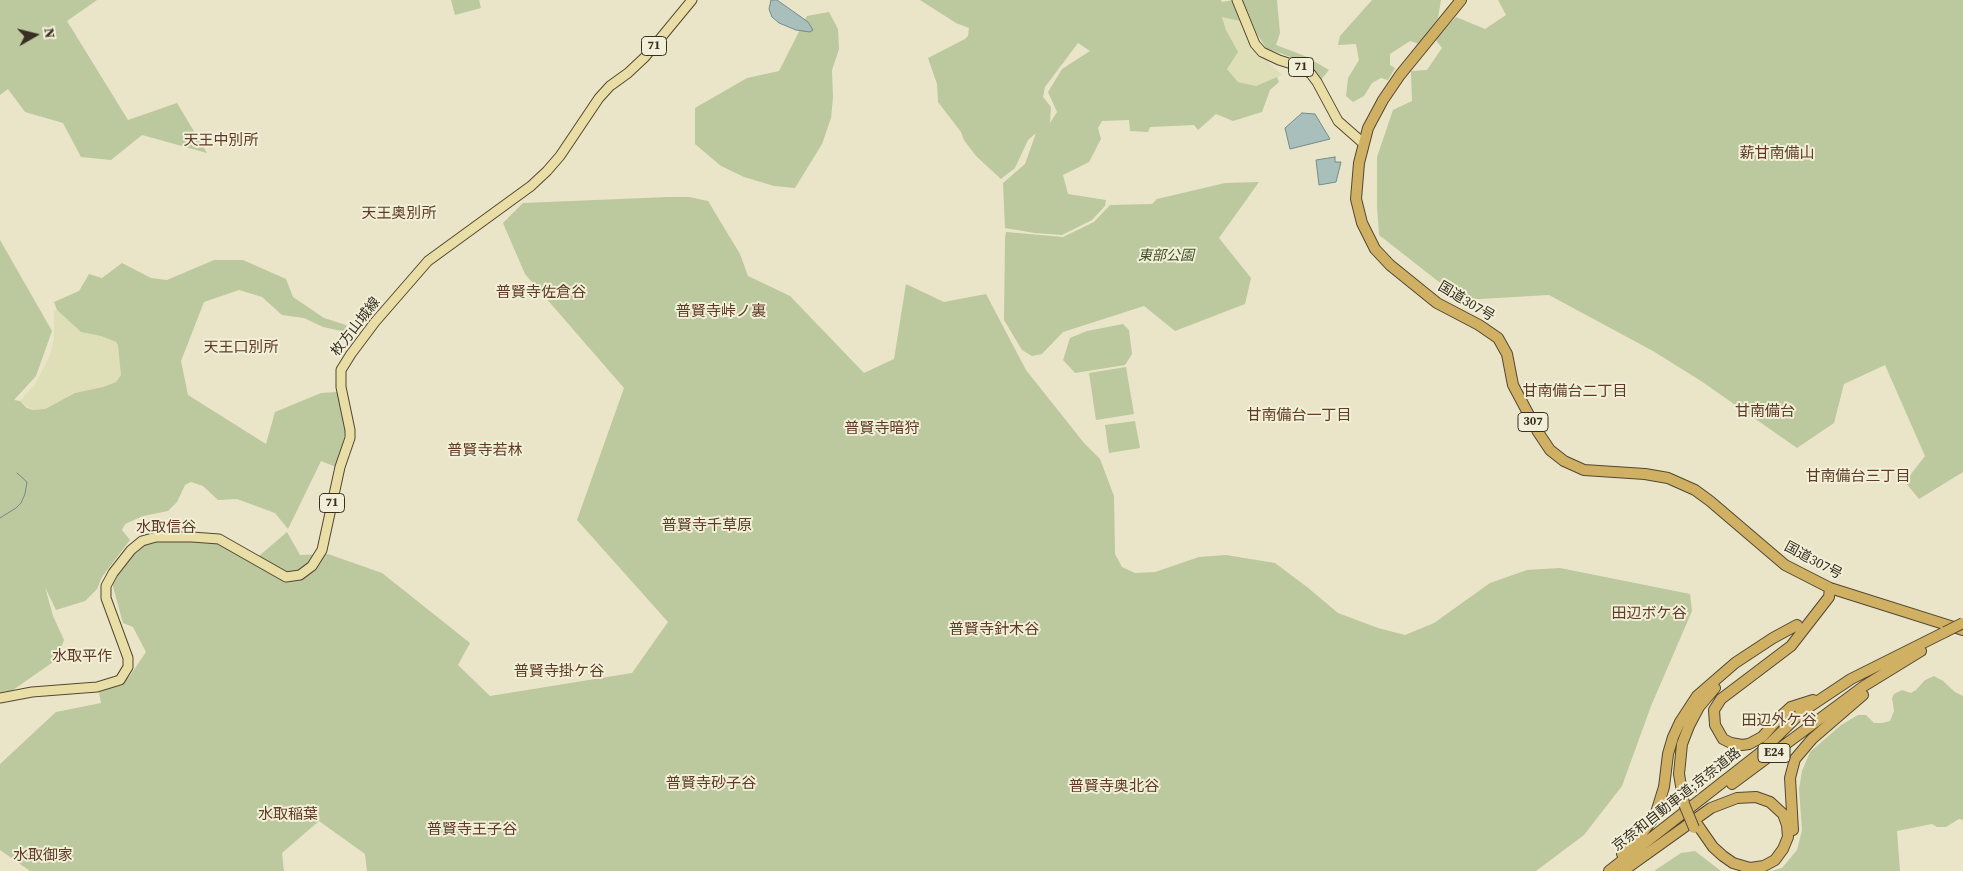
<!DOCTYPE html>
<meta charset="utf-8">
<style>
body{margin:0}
#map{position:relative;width:1963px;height:871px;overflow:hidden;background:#eae5c9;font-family:"Source Serif 4",serif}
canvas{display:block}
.north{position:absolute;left:10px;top:10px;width:50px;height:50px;-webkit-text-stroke:4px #f2efd8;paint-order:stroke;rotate:82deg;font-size:14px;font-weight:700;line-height:20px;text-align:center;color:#372f21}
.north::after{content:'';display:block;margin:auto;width:18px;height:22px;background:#372f21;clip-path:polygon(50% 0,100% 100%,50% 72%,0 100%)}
</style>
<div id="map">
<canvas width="1963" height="871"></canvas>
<div class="north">N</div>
</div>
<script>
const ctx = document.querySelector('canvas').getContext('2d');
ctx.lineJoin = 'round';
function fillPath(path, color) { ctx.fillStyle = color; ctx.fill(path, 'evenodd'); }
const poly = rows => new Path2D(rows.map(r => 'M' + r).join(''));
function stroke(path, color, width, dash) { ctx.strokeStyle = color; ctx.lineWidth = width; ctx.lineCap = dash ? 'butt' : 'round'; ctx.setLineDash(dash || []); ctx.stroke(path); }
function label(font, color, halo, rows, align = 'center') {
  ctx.font = font + ' "Source Serif 4","Noto Sans JP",serif'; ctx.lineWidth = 4; ctx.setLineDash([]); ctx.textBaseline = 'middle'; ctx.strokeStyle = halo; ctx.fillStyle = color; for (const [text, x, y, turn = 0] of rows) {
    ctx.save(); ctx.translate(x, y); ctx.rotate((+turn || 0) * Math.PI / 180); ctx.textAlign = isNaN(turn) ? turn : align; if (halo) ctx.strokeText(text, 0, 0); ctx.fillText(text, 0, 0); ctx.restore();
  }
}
const farmland = poly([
 [1222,16,1242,22,1259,53,1282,75,1256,86,1237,82,1227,69,1237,52,1226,30],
 [54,310,57,310,81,332,101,336,116,342,119,345,122,375,116,382,103,387,75,393,45,409,33,410,20,401,36,383,50,355,54,338]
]);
const green = poly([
 [0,0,97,0,67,21,128,120,177,103,207,153,142,135,111,160,81,157,63,123,25,112,8,89,0,95],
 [451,0,479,0,481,8,455,15],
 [920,0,1221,0,1222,2,1233,0,1240,21,1222,17,1226,30,1238,52,1227,69,1238,82,1256,86,1277,77,1279,82,1270,90,1262,112,1233,121,1216,114,1198,130,1194,125,1150,127,1148,132,1130,131,1129,120,1102,121,1098,128,1101,139,1089,162,1063,175,1068,194,1106,200,1105,206,1092,220,1062,235,1035,233,1005,228,1003,183,1025,164,1036,133,1028,140,1015,168,1001,179,976,156,964,140,961,132,938,102,937,84,928,58,965,39,968,36,969,28,956,23],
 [1078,43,1090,51,1062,69,1048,92,1057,112,1050,123,1051,107,1043,97,1045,87],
 [1243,0,1277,0,1280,33,1276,45,1305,56,1329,70,1320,81,1304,62,1266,48,1257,34],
 [1372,0,1441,0,1438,18,1419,44,1410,41,1390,54,1390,65,1395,68,1388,80,1381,78,1372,83,1364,96,1353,102,1346,96,1348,78,1359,60,1356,44,1338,45,1340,36],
 [1498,0,1963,0,1963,472,1919,499,1905,482,1925,456,1885,365,1844,384,1834,423,1797,448,1701,381,1653,351,1549,295,1462,300,1379,235,1377,207,1377,157,1393,110,1412,101,1411,71,1427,70,1442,48,1435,39,1456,17,1485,29,1506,15],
 [829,12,838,29,839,49,832,70,833,98,831,118,822,144,795,188,774,186,744,177,721,166,695,144,695,108,747,78,779,71,807,16],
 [1259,182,1219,238,1251,278,1245,304,1175,331,1144,306,1063,332,1042,354,1032,356,1022,350,1004,320,1005,238,1006,232,1063,237,1094,222,1110,205,1152,204,1157,199,1225,183],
 [668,197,689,197,708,201,740,254,748,276,790,296,864,373,894,359,906,284,944,302,986,294,1026,370,1084,443,1100,459,1114,496,1115,554,1122,567,1135,573,1155,572,1199,557,1226,555,1275,563,1307,587,1338,613,1378,628,1405,635,1434,623,1490,583,1527,570,1560,568,1690,594,1692,611,1651,706,1622,786,1584,835,1536,871,367,871,365,854,319,821,282,853,284,871,30,871,0,850,0,764,56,712,101,703,99,692,129,677,146,652,133,627,123,623,112,583,146,539,217,543,252,562,287,532,300,555,328,554,382,573,470,643,458,665,490,696,632,673,668,622,577,520,624,388,525,274,503,223,523,203],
 [0,240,52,331,36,376,14,400,20,401,27,408,33,410,45,409,75,393,103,387,116,382,121,375,118,345,116,342,101,336,81,332,57,310,54,302,79,291,89,274,102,278,122,263,151,278,167,280,214,260,243,260,286,279,293,297,324,318,346,325,346,332,323,327,304,318,282,315,262,297,239,290,204,302,181,361,188,395,266,444,275,412,321,393,337,392,347,418,341,457,336,467,321,461,288,529,275,513,237,499,218,500,203,486,191,482,185,485,177,502,168,511,143,516,125,524,122,530,130,540,102,577,97,589,85,601,56,610,45,587,53,616,64,640,56,660,0,699],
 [1123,324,1129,330,1132,354,1125,365,1075,373,1063,360,1070,338,1087,331],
 [1126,367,1134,414,1096,420,1089,373],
 [1135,421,1140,448,1109,453,1105,425],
 [1934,676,1943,681,1955,692,1963,696,1963,820,1959,819,1946,827,1937,827,1932,824,1897,831,1900,871,1770,871,1782,868,1797,850,1802,830,1799,789,1802,771,1810,752,1841,725,1858,715,1866,715,1874,723,1882,723,1890,721,1894,711,1892,698,1894,694,1902,690,1911,693,1916,690,1925,680],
 [1695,851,1721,871,1654,871,1681,853]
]);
const water = poly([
 [771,0,777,0,801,17,808,22,813,30,810,32,796,30,779,23,772,17,769,9,771,0],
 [1302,113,1315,114,1330,139,1290,149,1285,128,1302,113],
 [1335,157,1335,162,1341,162,1336,182,1319,185,1316,160,1335,157]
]);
const stream = poly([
 [0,518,16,508,21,503,25,494,27,482,17,473]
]);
const primary = poly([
 [1237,0,1255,44,1262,52,1279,60,1301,67,1311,74,1317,82,1338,121,1363,143],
 [0,698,32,692,97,687,120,680,128,667,128,658,106,598,106,586,113,573,131,550,142,541,156,537,192,537,219,539,286,577,300,575,312,566,322,550,340,467,350,438,350,430,341,387,341,370,351,354,375,322,428,261,531,186,547,171,560,156,599,98,610,86,628,73,645,57,692,0]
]);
const highway = poly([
 [1461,0,1400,75,1383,100,1368,128,1359,163,1356,199,1362,223,1375,249,1390,265,1437,303,1479,325,1498,338,1507,354,1513,385,1538,432,1550,450,1564,461,1584,470,1645,474,1668,478,1695,490,1710,501,1785,565,1830,588,1963,630],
 [1813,700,1791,707,1780,717,1762,737,1749,744,1742,745,1731,743,1723,739,1715,725,1714,710,1721,699,1791,646,1829,597,1830,588],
 [1732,784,1864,686,1921,651],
 [1684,804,1679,774,1682,744,1689,726,1699,707,1715,688],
 [1793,830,1790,778,1795,759,1812,739,1863,695],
 [1622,854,1636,841,1655,816,1664,787,1668,754,1673,737,1680,722,1697,696,1735,663,1773,638,1797,625],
 [1609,871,1760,753,1803,711,1851,679,1945,632],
 [1623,871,1711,808,1737,798,1756,797,1770,802,1783,814,1787,825,1788,837,1783,849,1775,860,1764,866,1750,868,1733,863,1723,856,1713,847,1697,824]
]);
const highwayBridge = poly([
 [1945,632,1963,623],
 [1684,804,1694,828]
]);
const shields = [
 [654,46,25],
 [1301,67,25],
 [1533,422,30],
 [332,503,25],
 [1774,753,32]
];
const shieldNames = [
 ["71",654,46],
 ["71",1301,67],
 ["307",1533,422],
 ["71",332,503],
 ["E24",1774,753]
];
const parkNames = [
 ["東部公園",1166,256]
];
const streetNames = [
 ["国道307号",1466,302,31],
 ["枚方山城線",356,327,-52],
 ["国道307号",1813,561,28],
 ["京奈和自動車道;京奈道路",1677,800,-38]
];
const neighbourhoodNames = [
 ["天王中別所",221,141],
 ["薪甘南備山",1777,154],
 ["天王奥別所",399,214],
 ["普賢寺佐倉谷",541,293],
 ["普賢寺峠ノ裏",721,312],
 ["天王口別所",241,348],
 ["甘南備台二丁目",1575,392],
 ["甘南備台",1765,412],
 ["甘南備台一丁目",1299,416],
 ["普賢寺暗狩",882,429],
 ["普賢寺若林",485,451],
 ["甘南備台三丁目",1858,477],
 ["普賢寺千草原",707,526],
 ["水取信谷",166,528],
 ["田辺ボケ谷",1649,614],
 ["普賢寺針木谷",994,630],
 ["水取平作",82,657],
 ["普賢寺掛ケ谷",559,672],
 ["田辺外ケ谷",1779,721],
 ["普賢寺砂子谷",711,784],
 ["普賢寺奥北谷",1114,787],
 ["水取稲葉",288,815],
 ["普賢寺王子谷",472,830],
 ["水取御家",43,856]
];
fillPath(farmland, '#dfdfb7');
fillPath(green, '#bcc89e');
fillPath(water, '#a9bfbc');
stroke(water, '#718d8a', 1);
stroke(stream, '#718d8a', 1);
stroke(primary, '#534733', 11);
stroke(highway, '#534733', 12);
stroke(primary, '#e9dea5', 9);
stroke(highway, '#d0b063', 10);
stroke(highwayBridge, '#534733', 12, []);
stroke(highwayBridge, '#d0b063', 10);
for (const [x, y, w] of shields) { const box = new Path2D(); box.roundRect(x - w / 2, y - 9.5, w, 19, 4); ctx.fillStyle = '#f2efd8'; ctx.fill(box); stroke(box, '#372f21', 1); }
label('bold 12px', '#372f21', null, shieldNames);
label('italic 14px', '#42512a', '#f2efd8', parkNames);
label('14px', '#372f21', '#f2efd8', streetNames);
label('15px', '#5f3a25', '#f2efd8', neighbourhoodNames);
</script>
